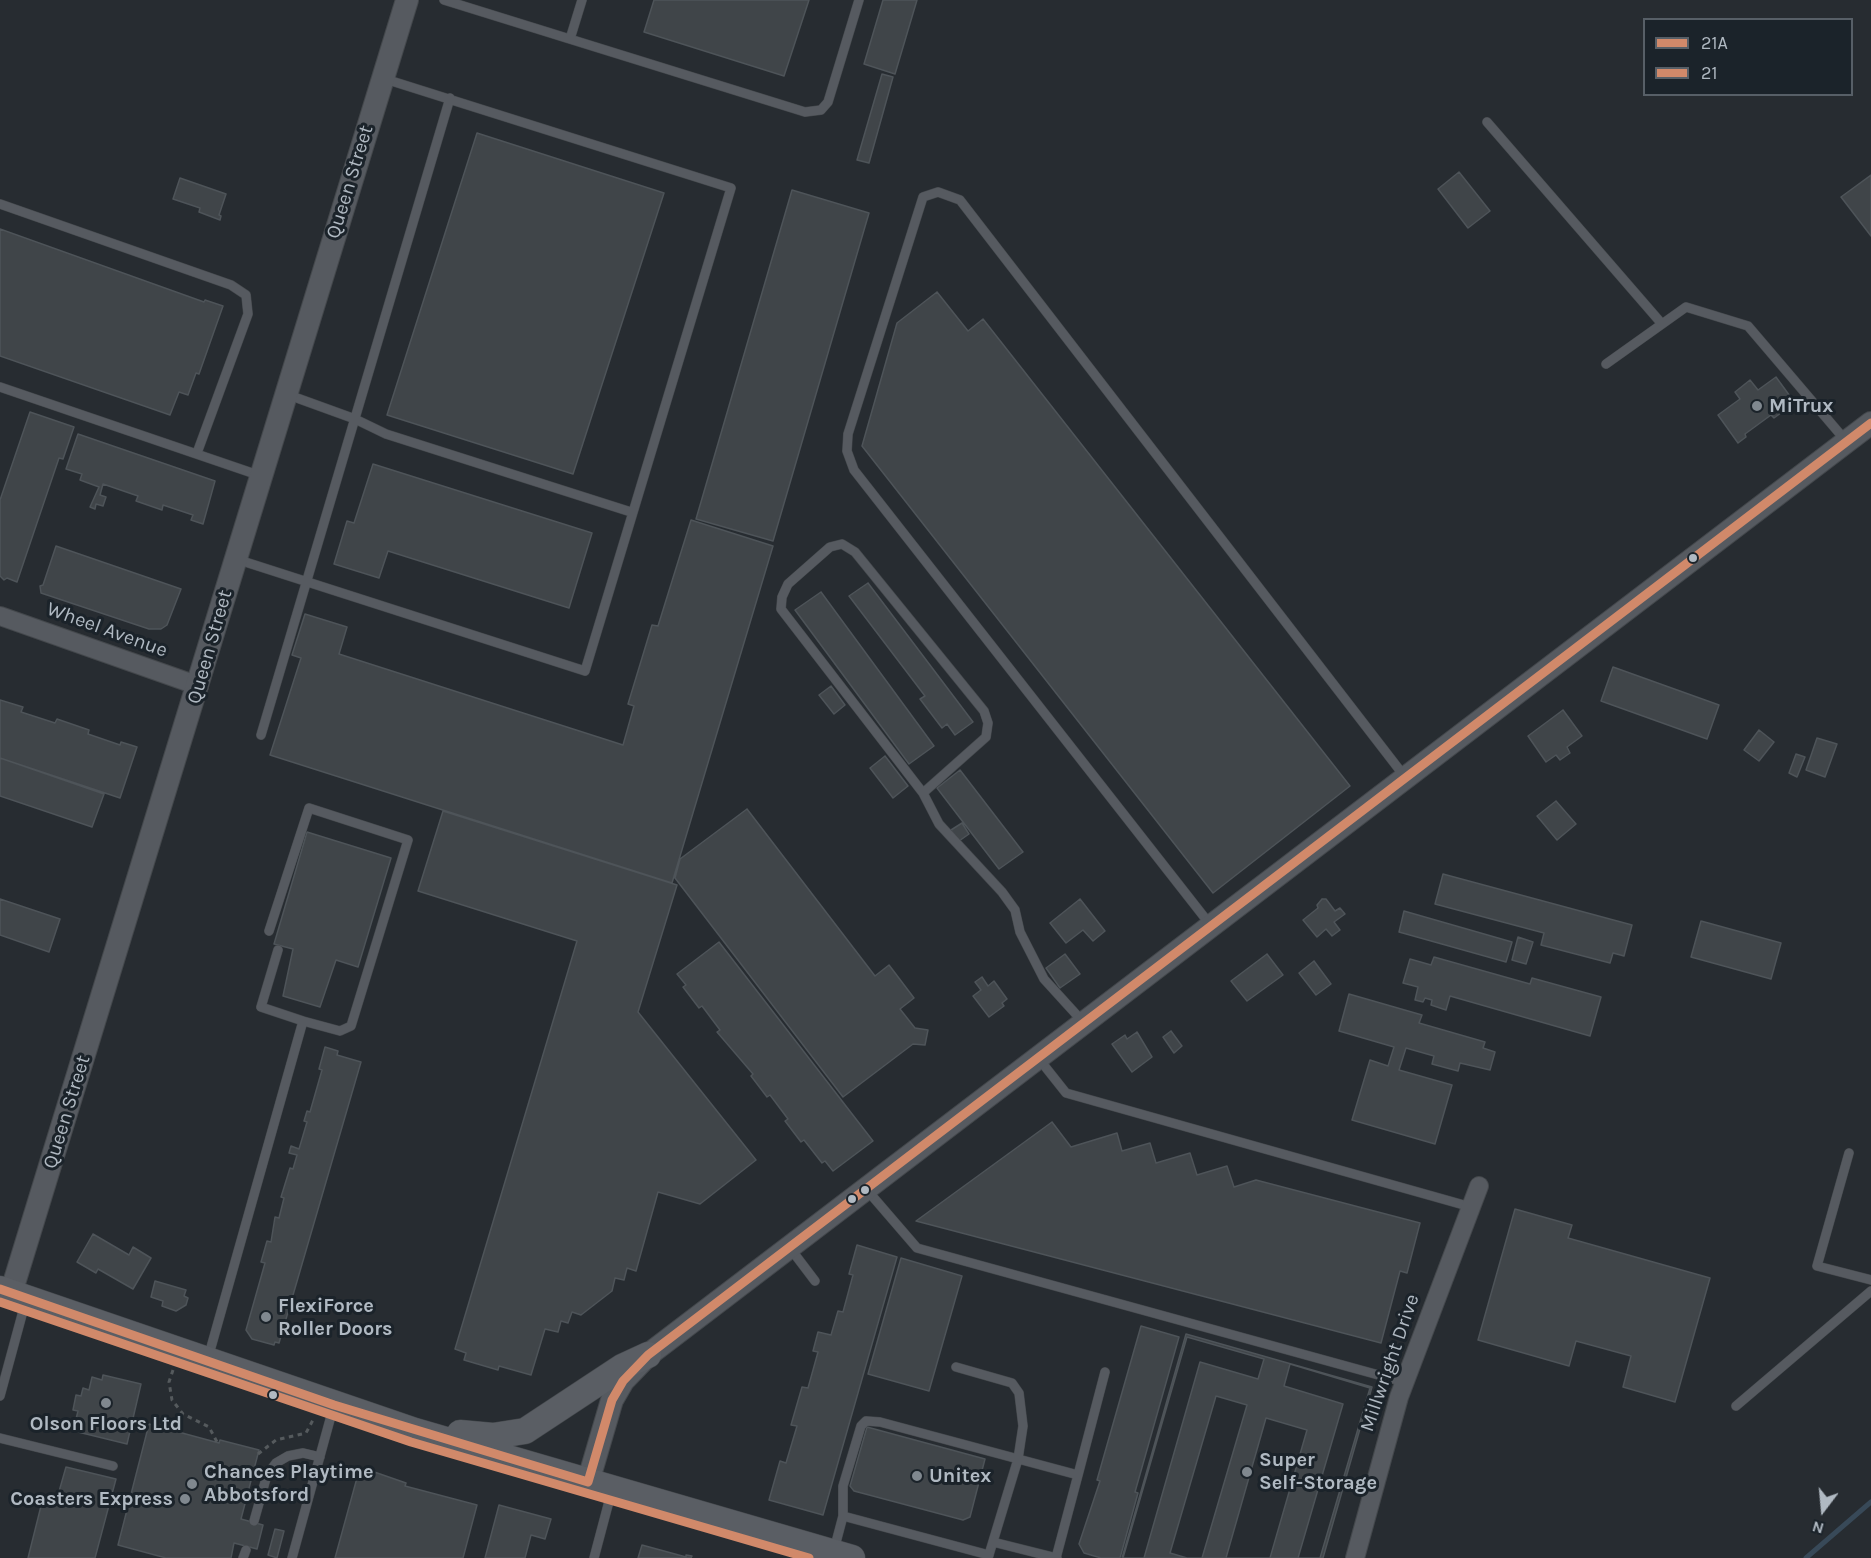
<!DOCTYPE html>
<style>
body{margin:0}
#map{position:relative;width:1871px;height:1558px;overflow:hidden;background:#272c31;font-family:Karla,sans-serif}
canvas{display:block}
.legend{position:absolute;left:1643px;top:18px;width:210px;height:78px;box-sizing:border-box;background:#1b232a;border:2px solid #575f67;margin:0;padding:8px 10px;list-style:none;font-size:18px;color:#b0b9c2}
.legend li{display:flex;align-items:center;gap:12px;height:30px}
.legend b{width:30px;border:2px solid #575f67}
.north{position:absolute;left:1793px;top:1480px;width:60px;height:60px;-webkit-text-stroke:4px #1b232a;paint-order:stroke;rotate:196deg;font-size:16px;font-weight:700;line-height:24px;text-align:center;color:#b0b9c2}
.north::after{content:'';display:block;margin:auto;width:21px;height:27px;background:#b0b9c2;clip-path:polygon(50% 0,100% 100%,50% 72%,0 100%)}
</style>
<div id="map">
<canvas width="1871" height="1558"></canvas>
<ul class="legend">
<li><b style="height:8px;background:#d1896a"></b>21A</li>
<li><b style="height:8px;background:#d1896a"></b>21</li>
</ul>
<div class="north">N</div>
</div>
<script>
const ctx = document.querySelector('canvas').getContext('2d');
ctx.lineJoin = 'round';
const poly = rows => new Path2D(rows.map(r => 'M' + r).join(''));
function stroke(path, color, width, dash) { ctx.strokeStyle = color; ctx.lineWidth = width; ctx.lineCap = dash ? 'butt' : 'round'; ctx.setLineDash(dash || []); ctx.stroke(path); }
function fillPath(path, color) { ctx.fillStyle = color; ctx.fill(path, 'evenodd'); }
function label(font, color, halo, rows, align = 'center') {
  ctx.font = font + ' Karla,sans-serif'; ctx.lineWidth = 6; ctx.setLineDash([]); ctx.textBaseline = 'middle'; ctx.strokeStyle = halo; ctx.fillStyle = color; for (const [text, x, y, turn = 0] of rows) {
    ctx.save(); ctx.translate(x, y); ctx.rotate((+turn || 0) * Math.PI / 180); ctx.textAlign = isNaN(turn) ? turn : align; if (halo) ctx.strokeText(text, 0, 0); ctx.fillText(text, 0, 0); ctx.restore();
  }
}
const stream = poly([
 [1806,1558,1871,1502]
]);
const building = poly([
 [654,0,809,0,784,76,644,32,654,0],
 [883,0,917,0,895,74,864,64,883,0],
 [882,74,893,77,869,163,857,160,882,74],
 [477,133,664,193,573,474,387,415,477,133],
 [1459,172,1490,211,1468,228,1438,189,1459,172],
 [1871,175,1871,236,1841,197,1871,175],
 [180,178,226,194,219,215,221,216,220,220,199,212,200,208,173,199,180,178],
 [792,190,869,213,773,541,696,519,792,190],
 [0,229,204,302,205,300,223,306,199,374,196,373,188,395,179,392,170,415,0,356,0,229],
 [937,292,968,331,983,319,1350,786,1213,893,862,446,897,323,937,292],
 [1776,377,1795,403,1774,418,1771,415,1745,434,1746,437,1738,443,1718,415,1740,399,1735,392,1750,380,1758,390,1776,377],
 [30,412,74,427,63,459,59,458,17,582,7,578,4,580,0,576,0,500,30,412],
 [78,434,215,481,203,524,191,520,193,515,163,505,162,510,136,501,138,496,103,484,100,495,106,497,103,506,96,504,95,509,90,507,99,487,80,480,82,474,66,469,78,434],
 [373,464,592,533,569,608,388,551,379,578,334,564,347,521,354,523,373,464],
 [691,520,773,546,672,883,270,755,301,658,292,655,305,614,347,627,339,654,623,745,634,706,628,704,652,625,658,626,691,520],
 [56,546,181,589,167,625,161,629,149,629,41,593,40,586,43,585,56,546],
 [868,583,973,722,955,735,947,724,942,728,920,699,925,696,849,596,868,583],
 [821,592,934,746,909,764,795,610,821,592],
 [1613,667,1719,705,1707,739,1601,701,1613,667],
 [831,686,845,705,834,714,819,695,831,686],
 [0,700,23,707,21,712,55,723,57,719,89,730,88,734,120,745,121,742,137,747,120,798,0,758,0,700],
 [1563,710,1582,736,1567,747,1570,753,1560,760,1556,755,1546,762,1528,736,1563,710],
 [1759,730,1774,742,1759,761,1744,750,1759,730],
 [1817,738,1837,744,1825,777,1806,770,1817,738],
 [1796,754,1805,757,1797,777,1789,773,1796,754],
 [885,756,908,786,893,798,870,768,885,756],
 [0,758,104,794,92,827,0,796,0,758],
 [960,770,1023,852,999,869,937,788,960,770],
 [1556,801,1576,824,1557,840,1537,816,1556,801],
 [747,809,875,976,889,965,914,998,900,1009,915,1028,928,1030,925,1045,913,1044,843,1097,675,878,680,859,747,809],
 [443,811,677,885,638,1012,756,1160,700,1204,658,1192,636,1271,627,1268,624,1280,615,1278,612,1291,581,1315,572,1312,568,1323,561,1321,558,1332,545,1329,531,1375,499,1366,498,1370,464,1360,466,1353,455,1349,577,941,418,891,443,811],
 [962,823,969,834,959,841,951,830,962,823],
 [307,832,391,858,358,967,336,960,320,1007,283,996,293,949,274,944,307,832],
 [1443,874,1632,925,1624,956,1613,953,1610,963,1541,945,1544,933,1435,904,1443,874],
 [0,899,60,919,49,952,0,935,0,899],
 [1080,899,1105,931,1093,941,1083,930,1066,943,1050,923,1080,899],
 [1322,899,1326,899,1335,911,1340,908,1345,914,1334,922,1340,930,1332,936,1326,929,1317,937,1303,920,1318,908,1317,905,1322,899],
 [1404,911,1512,942,1506,962,1399,932,1404,911],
 [1701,921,1781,943,1771,979,1691,957,1701,921],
 [1518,937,1533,942,1526,964,1512,960,1518,937],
 [719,942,873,1141,833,1171,825,1161,822,1163,804,1140,801,1142,785,1121,788,1119,770,1095,767,1097,751,1076,753,1074,717,1032,720,1030,702,1006,699,1008,683,987,686,985,677,974,719,942],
 [1065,954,1080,974,1060,988,1046,968,1065,954],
 [1267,954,1283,975,1247,1001,1231,981,1267,954],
 [1434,957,1530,984,1532,978,1601,997,1590,1036,1450,996,1446,1010,1431,1005,1432,1000,1425,998,1423,1002,1415,1000,1418,987,1403,983,1410,959,1431,965,1434,957],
 [1314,961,1331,984,1316,995,1299,973,1314,961],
 [982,977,988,986,994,981,1007,999,1002,1003,1004,1006,989,1017,973,996,981,990,975,982,982,977],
 [1349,994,1422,1015,1419,1023,1485,1042,1483,1048,1495,1052,1490,1070,1460,1063,1458,1071,1432,1064,1434,1056,1406,1048,1399,1070,1452,1085,1435,1144,1352,1120,1370,1060,1388,1066,1394,1047,1339,1031,1349,994],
 [1171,1031,1182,1046,1174,1053,1163,1037,1171,1031],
 [1137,1032,1152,1057,1132,1072,1112,1044,1125,1035,1127,1039,1137,1032],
 [325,1047,338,1051,337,1055,361,1062,279,1343,275,1342,274,1345,252,1339,246,1330,265,1263,261,1262,267,1241,271,1242,275,1217,279,1218,284,1198,281,1197,290,1168,293,1169,297,1155,289,1153,291,1146,299,1149,307,1122,304,1121,307,1111,310,1112,322,1070,319,1069,325,1047],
 [1052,1122,1071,1147,1117,1133,1122,1151,1150,1143,1156,1163,1190,1153,1197,1175,1227,1166,1234,1187,1256,1180,1420,1223,1407,1273,1400,1271,1381,1343,916,1221,1052,1122],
 [1515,1209,1572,1225,1568,1238,1710,1278,1675,1402,1623,1387,1631,1356,1576,1341,1569,1366,1478,1340,1515,1209],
 [93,1234,129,1255,133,1247,151,1258,133,1289,98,1269,96,1273,77,1262,93,1234],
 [857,1245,897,1257,823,1515,769,1500,780,1461,786,1463,797,1426,791,1425,802,1387,808,1388,818,1352,813,1351,818,1332,831,1335,838,1311,843,1312,853,1275,849,1274,857,1245],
 [901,1258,962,1276,929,1391,868,1374,901,1258],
 [155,1281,186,1290,184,1296,188,1298,186,1305,176,1311,162,1306,163,1301,151,1297,155,1281],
 [1141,1326,1179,1337,1135,1492,1138,1493,1120,1558,1101,1558,1084,1553,1079,1544,1100,1481,1097,1480,1141,1326],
 [1186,1334,1372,1387,1323,1558,1122,1558,1186,1334],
 [1187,1337,1264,1359,1258,1379,1200,1362,1144,1558,1123,1558,1187,1337],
 [1290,1364,1370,1388,1320,1558,1298,1558,1343,1404,1284,1386,1290,1364],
 [103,1375,141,1384,127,1444,78,1432,81,1420,76,1419,78,1411,73,1410,76,1395,81,1396,83,1388,89,1390,92,1377,102,1380,103,1375],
 [1216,1396,1247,1405,1202,1558,1187,1558,1170,1553,1216,1396],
 [1266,1418,1307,1430,1270,1558,1226,1558,1266,1418],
 [149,1424,219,1443,220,1440,259,1450,241,1519,263,1525,257,1549,234,1543,231,1558,166,1558,118,1545,149,1424],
 [867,1427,985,1459,970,1517,963,1520,854,1491,850,1486,867,1427],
 [66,1467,116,1479,95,1558,28,1558,43,1498,56,1502,66,1467],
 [360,1467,406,1483,405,1486,477,1505,463,1558,335,1558,360,1467],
 [499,1505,551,1519,545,1539,531,1535,525,1558,485,1558,499,1505],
 [275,1529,284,1531,277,1558,268,1555,275,1529],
 [642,1545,686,1557,686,1555,692,1556,691,1558,638,1558,642,1545]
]);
const path = poly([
 [173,1370,169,1382,172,1400,183,1414,209,1427,217,1442],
 [258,1454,276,1440,306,1433,314,1418]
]);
const service = poly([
 [444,0,805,112,821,110,828,102,859,0],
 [570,39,582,0],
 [1487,122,1662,324],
 [0,204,231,285,246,295,248,314,197,453],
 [1606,364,1686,307,1748,326,1846,441],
 [0,387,261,476],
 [286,394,355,419,386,434,631,512],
 [236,559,585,671,731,188,382,78],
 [261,735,450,98],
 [923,793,986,737,988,723,984,711,855,552,842,544,830,547,788,584,782,597,781,609,923,793,939,824,1002,892,1015,910,1020,932,1044,979,1084,1023],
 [1212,927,854,470,847,451,848,434,923,197,938,192,960,200,1405,777],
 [278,950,261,1007,303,1021],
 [1039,1059,1066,1093,1471,1207],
 [1849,1153,1817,1266,1871,1280],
 [867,1190,917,1248,1404,1382],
 [790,1248,815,1281],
 [208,1358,303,1021,340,1031,351,1026,408,840,309,808,269,931],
 [956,1367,1012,1383,1019,1393,1023,1426,1018,1459,988,1558],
 [0,1396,26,1300],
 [1736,1406,1871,1291],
 [0,1438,113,1466],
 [1078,1475,1105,1372],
 [843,1516,843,1486,861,1426,866,1421,880,1422,1078,1475,1056,1558],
 [254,1521,267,1475,276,1463,288,1456,303,1453,320,1457],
 [993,1542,1057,1558],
 [834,1550,843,1516,989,1555],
 [243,1558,246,1550],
 [292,1558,334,1405],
 [594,1558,612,1490]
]);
const minor = poly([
 [0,616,199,686],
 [1355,1558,1399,1397,1479,1186]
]);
const tertiary = poly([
 [11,1293,407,0],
 [588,1482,612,1400,623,1381,648,1355,1871,423]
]);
const secondary = poly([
 [0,1289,415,1431,852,1558],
 [460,1433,493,1436,525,1431,622,1367,648,1355]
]);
const bus1 = poly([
 [0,1289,334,1405,588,1482,612,1400,623,1381,648,1355,1871,423]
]);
const bus2 = poly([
 [0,1302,411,1442,809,1558]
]);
const markers = [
 [1757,406,6,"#80888f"],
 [1693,558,5,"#b0b9c2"],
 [865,1190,5,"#b0b9c2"],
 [852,1199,5,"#b0b9c2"],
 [266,1317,6,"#80888f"],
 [273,1395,5,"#b0b9c2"],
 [106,1403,6,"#80888f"],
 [1247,1472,6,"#80888f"],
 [917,1476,6,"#80888f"],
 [192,1484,6,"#80888f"],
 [185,1499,6,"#80888f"]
];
const streetNames = [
 ["Queen Street",350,182,-73],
 ["Wheel Avenue",107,630,20],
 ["Queen Street",210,647,-74],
 ["Queen Street",67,1112,-73],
 ["Millwright Drive",1390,1363,-71]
];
const poiNames = [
 ["MiTrux",1769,406],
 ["FlexiForce",278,1306],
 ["Roller Doors",278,1329],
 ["Olson Floors Ltd",106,1424,"center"],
 ["Super",1259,1460],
 ["Self-Storage",1259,1483],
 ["Chances Playtime",204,1472],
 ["Abbotsford",204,1495],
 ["Unitex",929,1476],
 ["Coasters Express",173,1499,"right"]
];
stroke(stream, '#384958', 5);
fillPath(building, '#404549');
stroke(building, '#4e5459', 1.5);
stroke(service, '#44484c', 10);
stroke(minor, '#44484c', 20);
stroke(tertiary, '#44484c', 24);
stroke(secondary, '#44484c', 27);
stroke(path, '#555a5d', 3, [4.5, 4.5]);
stroke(service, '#565a60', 9);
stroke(minor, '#565a60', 18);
stroke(tertiary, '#565a60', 22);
stroke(secondary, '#5a5e64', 26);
stroke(bus1, '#d1896a', 9);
stroke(bus2, '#d1896a', 9);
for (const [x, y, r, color] of markers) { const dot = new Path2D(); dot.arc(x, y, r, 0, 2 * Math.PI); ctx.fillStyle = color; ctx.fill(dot); stroke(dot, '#1b232a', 2); }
label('20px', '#b0b9c2', '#1b232a', streetNames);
label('bold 20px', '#b0b9c2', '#1b232a', poiNames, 'left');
</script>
